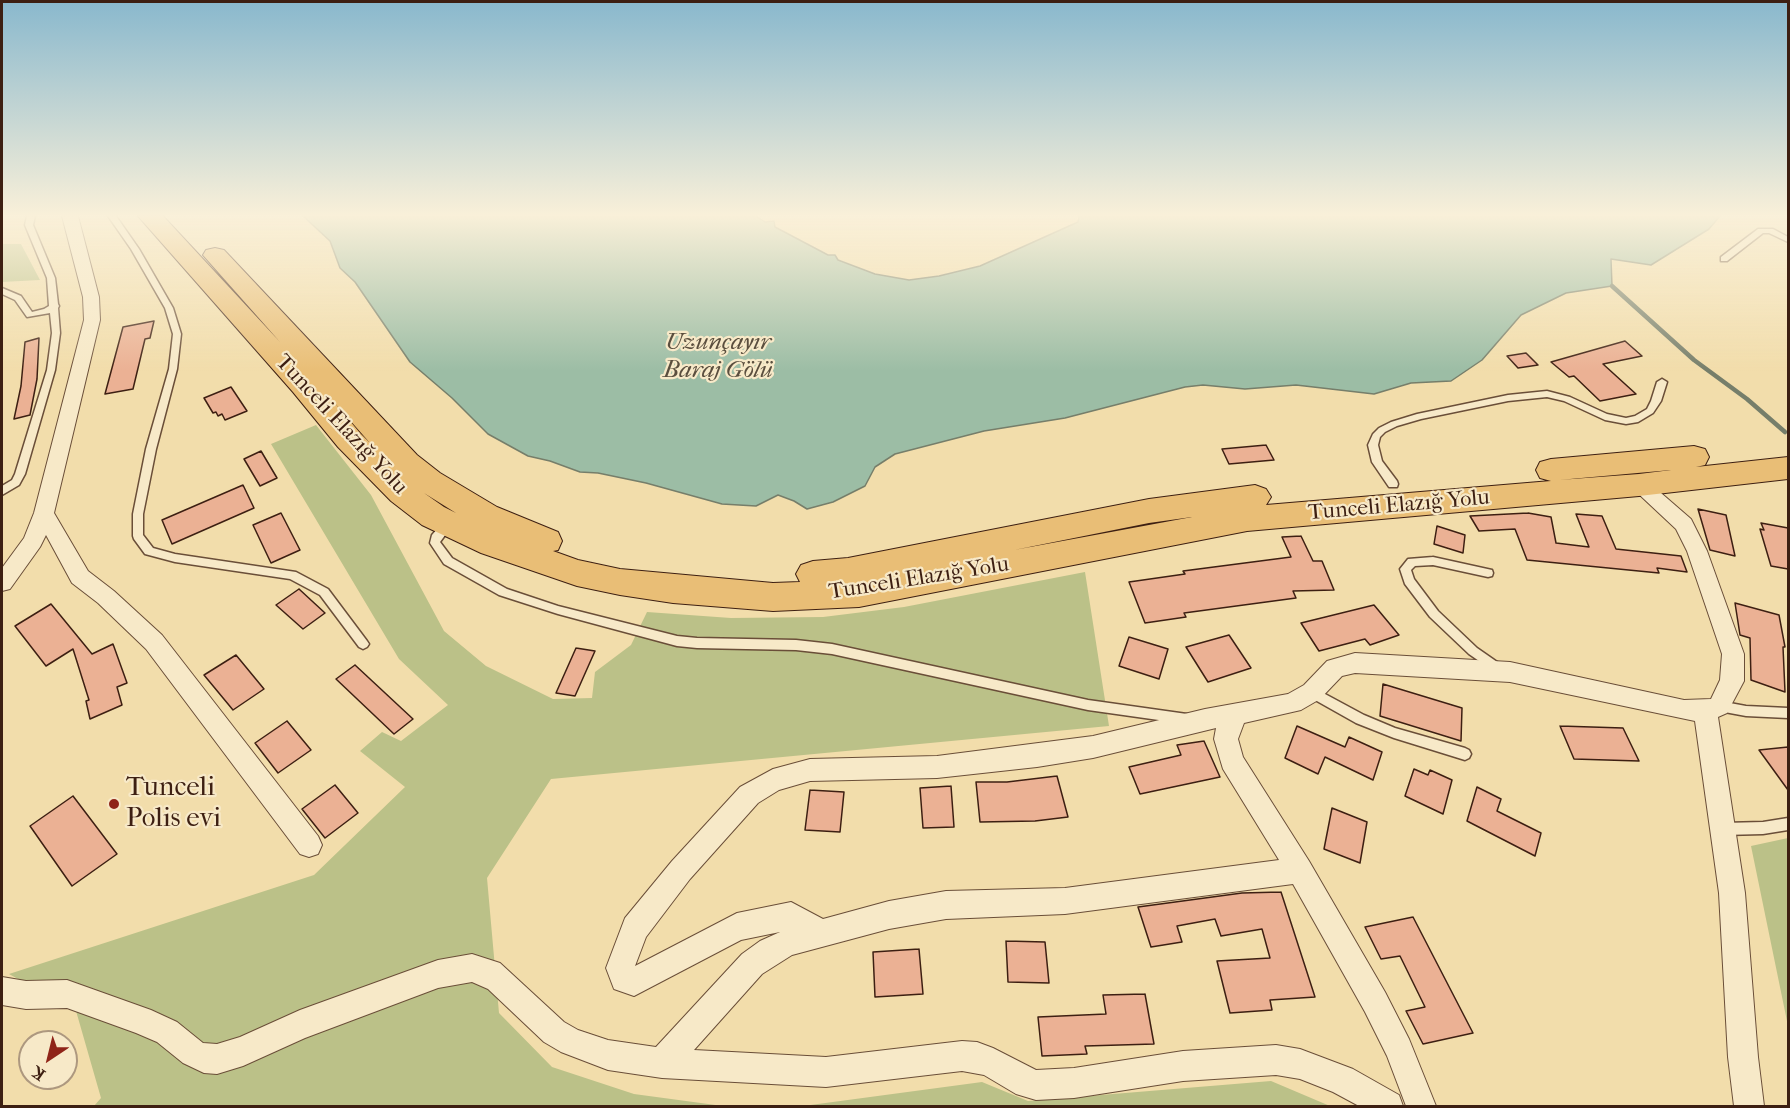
<!DOCTYPE html>
<meta charset="utf-8">
<style>
body{margin:0}
#map{position:relative;width:1790px;height:1108px;overflow:hidden;background:#f2ddab;font-family:"IM FELL French Canon",serif}
canvas{display:block}
.frame{position:absolute;inset:0;border:3px solid #3d1f12;pointer-events:none}
.north{position:absolute;left:18px;top:1030px;width:60px;height:60px;box-sizing:border-box;background:#f7e9c8;border:2px solid #ad987f;border-radius:50%;rotate:215deg;font-size:16px;font-weight:700;line-height:24px;text-align:center;color:#3d1f12}
.north::after{content:'';display:block;margin:auto;width:21px;height:27px;background:#8f2418;clip-path:polygon(50% 0,100% 100%,50% 72%,0 100%)}
</style>
<div id="map">
<canvas width="1790" height="1108"></canvas>
<div class="frame"></div>
<div class="north">K</div>
</div>
<script>
const ctx = document.querySelector('canvas').getContext('2d');
ctx.lineJoin = 'round';
function fillPath(path, color) { ctx.fillStyle = color; ctx.fill(path, 'evenodd'); }
const poly = rows => new Path2D(rows.map(r => 'M' + r).join(''));
function stroke(path, color, width, dash) { ctx.strokeStyle = color; ctx.lineWidth = width; ctx.lineCap = dash ? 'butt' : 'round'; ctx.setLineDash(dash || []); ctx.stroke(path); }
function label(font, color, halo, rows, align = 'center') {
  ctx.font = font + ' "IM FELL French Canon",serif'; ctx.lineWidth = 4.5; ctx.setLineDash([]); ctx.textBaseline = 'middle'; ctx.strokeStyle = halo; ctx.fillStyle = color; for (const [text, x, y, turn = 0] of rows) {
    ctx.save(); ctx.translate(x, y); ctx.rotate((+turn || 0) * Math.PI / 180); ctx.textAlign = isNaN(turn) ? turn : align; if (halo) ctx.strokeText(text, 0, 0); ctx.fillText(text, 0, 0); ctx.restore();
  }
}
const green = poly([
 [2,244,21,244,40,280,2,282],
 [316,425,371,495,444,631,486,666,553,699,592,698,595,672,631,645,647,612,731,618,823,617,904,607,1085,572,1109,726,551,779,487,878,499,1013,552,1067,634,1094,723,1106,94,1106,101,1098,68,983,27,984,9,974,314,875,405,787,360,751,382,732,401,741,448,705,399,659,271,444],
 [1788,838,1788,1026,1751,846],
 [1271,1081,1330,1106,803,1106,982,1082,1028,1101]
]);
const water = poly([
 [303,216,756,216,765,222,774,221,775,227,828,255,835,255,838,260,875,274,909,280,939,276,980,266,1078,222,1079,216,1720,216,1709,229,1651,265,1611,259,1612,286,1566,293,1521,315,1482,360,1451,381,1411,383,1374,394,1296,385,1245,389,1203,385,1185,387,1065,418,984,431,895,454,875,467,865,486,833,502,807,509,794,501,778,495,756,506,722,504,646,483,598,473,580,472,550,461,528,456,488,434,452,398,410,362,355,282,340,268,330,241,303,216]
]);
const stream = poly([
 [1612,286,1694,360,1747,399,1785,432]
]);
const building = poly([
 [154,321,150,338,145,339,133,389,105,394,123,327,154,321],
 [39,338,37,379,30,415,14,419,21,386,25,342,39,338],
 [1625,341,1642,356,1603,364,1636,394,1600,401,1574,376,1569,377,1551,362,1625,341],
 [1526,353,1538,365,1518,368,1507,356,1526,353],
 [231,387,247,411,225,420,222,414,218,416,216,412,213,413,204,398,231,387],
 [1266,445,1274,460,1229,464,1222,449,1266,445],
 [261,451,277,478,260,486,244,459,261,451],
 [243,485,254,508,172,544,162,520,243,485],
 [1698,509,1726,515,1735,556,1710,550,1698,509],
 [281,513,300,550,271,563,253,525,281,513],
 [1528,513,1551,517,1556,543,1589,547,1576,514,1602,516,1616,549,1681,556,1687,572,1657,568,1659,573,1527,560,1515,529,1479,531,1470,516,1528,513],
 [1761,523,1788,528,1788,569,1771,566,1760,529,1764,530,1761,523],
 [1437,526,1465,535,1463,553,1434,544,1437,526],
 [1301,536,1313,561,1322,561,1334,590,1293,591,1296,598,1184,613,1186,617,1145,623,1129,582,1185,574,1183,571,1291,557,1282,537,1301,536],
 [299,589,325,613,303,629,276,605,299,589],
 [1735,603,1779,615,1785,647,1783,647,1785,692,1751,680,1750,638,1740,635,1735,603],
 [51,604,92,654,113,644,127,683,117,687,122,705,90,719,86,701,89,700,73,649,46,666,15,626,51,604],
 [1374,605,1399,635,1370,645,1365,639,1319,651,1301,623,1374,605],
 [1229,635,1251,668,1208,682,1186,647,1229,635],
 [1129,637,1168,649,1159,679,1119,666,1129,637],
 [576,648,595,651,575,696,556,693,576,648],
 [236,655,264,689,233,710,204,675,236,655],
 [355,665,413,719,394,734,336,679,355,665],
 [1383,684,1462,708,1461,741,1380,716,1383,684],
 [287,721,311,750,278,773,255,743,287,721],
 [1297,726,1345,747,1349,737,1382,752,1373,780,1325,757,1318,774,1285,758,1297,726],
 [1560,726,1623,728,1639,761,1574,759,1560,726],
 [1204,741,1220,777,1140,794,1129,767,1181,755,1177,745,1204,741],
 [1788,747,1788,790,1759,750,1788,747],
 [1414,769,1428,775,1430,770,1452,780,1443,814,1405,796,1414,769],
 [1057,776,1068,817,1035,821,980,822,976,782,1007,782,1057,776],
 [335,785,358,813,325,838,302,809,335,785],
 [951,786,954,827,923,828,920,788,951,786],
 [1477,787,1501,799,1497,811,1541,833,1535,856,1467,821,1477,787],
 [810,790,844,792,840,832,805,830,810,790],
 [73,796,117,854,72,886,30,826,73,796],
 [1332,808,1367,822,1360,863,1324,849,1332,808],
 [1281,892,1315,997,1270,1000,1272,1010,1230,1013,1217,961,1270,958,1262,929,1221,936,1215,919,1177,926,1182,942,1151,947,1138,907,1242,893,1281,892],
 [1413,917,1473,1033,1423,1044,1406,1011,1425,1007,1400,956,1381,959,1365,927,1413,917],
 [1006,941,1045,942,1049,983,1008,982,1006,941],
 [919,949,923,994,875,997,873,952,919,949],
 [1145,994,1154,1044,1085,1046,1087,1054,1042,1056,1038,1017,1106,1014,1103,995,1145,994]
]);
const service = poly([
 [27,216,35,216,33,225,55,278,58,304,59,306,58,308,60,333,55,370,25,474,19,485,2,495,2,486,12,480,15,474,47,370,52,333,50,313,27,317,15,300,2,294,2,288,21,296,32,312,44,309,49,306,47,278,25,225,27,216],
 [108,216,116,216,139,249,173,308,181,334,177,369,156,449,143,514,143,535,153,548,175,554,296,572,328,589,367,641,369,644,367,647,363,649,359,647,320,595,290,579,175,562,145,554,134,539,133,536,133,514,146,449,169,369,173,334,165,308,131,249,108,216],
 [1758,229,1773,229,1788,237,1788,242,1769,233,1763,233,1727,261,1721,261,1721,257,1758,229],
 [1662,379,1667,382,1661,401,1653,413,1638,422,1626,424,1605,420,1564,401,1547,397,1508,401,1421,419,1397,426,1385,432,1380,437,1378,445,1382,461,1397,481,1398,484,1397,487,1389,487,1372,462,1368,445,1373,434,1379,428,1391,422,1417,414,1508,395,1547,391,1570,397,1607,414,1626,418,1635,416,1647,409,1651,401,1657,382,1662,379],
 [449,519,454,523,440,542,452,558,507,589,558,606,677,636,697,638,796,640,832,644,1088,700,1187,714,1191,715,1193,719,1191,723,1187,724,1088,710,832,654,796,650,697,648,677,646,558,614,499,595,444,564,430,543,432,535,445,520,449,519],
 [1433,557,1492,570,1493,573,1492,576,1488,577,1433,565,1415,566,1411,570,1414,579,1438,611,1477,648,1500,664,1502,667,1500,670,1496,672,1492,670,1469,654,1430,617,1405,584,1400,569,1408,559,1433,557],
 [1312,687,1364,715,1395,728,1465,748,1469,750,1471,754,1469,758,1465,760,1394,738,1356,723,1308,696,1306,692,1308,688,1312,687],
 [1719,701,1746,706,1788,708,1788,718,1746,716,1719,711,1715,710,1713,706,1715,702,1719,701],
 [1788,818,1788,830,1763,834,1723,835,1718,833,1717,829,1718,825,1723,823,1763,822,1788,818]
]);
const minor = poly([
 [62,216,78,216,99,297,100,320,54,513,88,571,114,591,162,635,318,836,322,845,318,854,309,857,300,854,146,649,98,603,72,583,46,535,40,547,10,589,2,591,2,568,24,538,34,513,84,320,83,297,62,216],
 [1639,478,1646,480,1691,519,1707,551,1744,654,1744,681,1727,713,1718,717,1745,893,1758,1057,1764,1106,1734,1106,1728,1057,1719,893,1695,721,1510,682,1355,673,1342,676,1320,699,1301,710,1244,723,1238,739,1243,757,1309,861,1385,992,1409,1039,1436,1106,1406,1106,1387,1056,1365,1012,1293,884,1065,914,946,919,889,929,792,955,762,974,694,1050,826,1057,962,1041,977,1042,993,1048,1036,1070,1074,1068,1183,1051,1276,1045,1300,1049,1353,1069,1399,1095,1403,1106,1359,1106,1333,1092,1300,1079,1276,1075,1183,1081,1074,1098,1036,1100,1016,1094,984,1075,962,1071,826,1087,662,1078,608,1070,561,1052,544,1042,488,989,472,982,438,988,305,1038,243,1066,217,1074,204,1073,183,1063,157,1042,136,1033,67,1008,26,1009,2,1005,2,977,26,981,67,980,151,1010,177,1022,203,1043,217,1044,240,1037,300,1010,438,960,472,954,500,963,564,1022,578,1030,608,1040,656,1047,742,954,760,941,780,932,741,940,634,996,614,989,606,968,625,918,672,861,740,787,773,769,810,759,937,756,1093,736,1205,709,1288,694,1304,685,1327,661,1355,653,1510,662,1684,700,1711,699,1720,680,1722,654,1687,551,1676,529,1629,485,1632,480,1639,478],
 [1216,728,1214,739,1223,769,1279,860,1065,888,946,891,889,901,823,919,791,902,737,913,635,966,646,937,690,879,758,803,779,790,810,781,937,778,1037,767,1093,758,1216,728]
]);
const primary = poly([
 [138,216,163,216,280,342,203,255,206,250,215,248,224,250,417,455,440,473,497,507,558,532,562,541,558,550,553,551,578,560,620,569,773,583,800,582,796,574,801,565,813,561,848,558,1149,499,1255,485,1266,489,1271,497,1266,505,1551,481,1540,478,1536,470,1540,462,1551,459,1694,446,1705,449,1709,457,1705,465,1696,467,1788,457,1788,479,1639,496,1247,531,859,607,773,611,673,603,620,595,577,586,481,553,422,525,391,501,338,447,293,392,138,216],
 [333,401,370,443,360,433,333,401],
 [1671,470,1639,474,1559,480,1671,470],
 [424,493,456,513,444,507,424,493],
 [1192,517,1014,550,1149,523,1192,517]
]);
const markers = [
 [114,804,6,"#8f2418"]
];
const streetNames = [
 ["Tunceli Elazığ Yolu",341,425,47],
 ["Tunceli Elazığ Yolu",1399,506,-5],
 ["Tunceli Elazığ Yolu",919,579,-9]
];
const waterNames = [
 ["Uzunçayır",718,343],
 ["Baraj Gölü",718,371]
];
const nearPoinames = [
 ["Tunceli",126,788],
 ["Polis evi",126,819]
];
fillPath(green, '#bbc188');
fillPath(water, '#9cbda5');
stroke(water, '#767e6a', 1.5);
stroke(stream, '#767e6a', 4.5);
fillPath(building, '#ebb194');
stroke(building, '#3d1f12', 1.5);
stroke(service, '#6a4e38', 3);
stroke(minor, '#6a4e38', 2);
stroke(primary, '#3d1f12', 2);
fillPath(service, '#f7e9c8');
fillPath(minor, '#f7e9c8');
fillPath(primary, '#e9be76');
const sky = ctx.createLinearGradient(0, 0, 0, 371);
sky.addColorStop(0, '#89b8cd');
sky.addColorStop(0.58, '#f9f0d9');
sky.addColorStop(1, '#f9f0d900');
ctx.fillStyle = sky;
ctx.fillRect(0, 0, 1790, 371);
for (const [x, y, r, color] of markers) { const dot = new Path2D(); dot.arc(x, y, r, 0, 2 * Math.PI); ctx.fillStyle = color; ctx.fill(dot); stroke(dot, '#f7e9c8', 2); }
label('22px', '#3d1f12', '#f7e9c8', streetNames);
label('italic 24px', '#5a4e3e', '#f7e9c8', waterNames);
label('27px', '#3d1f12', '#f7e9c8', nearPoinames, 'left');
</script>
